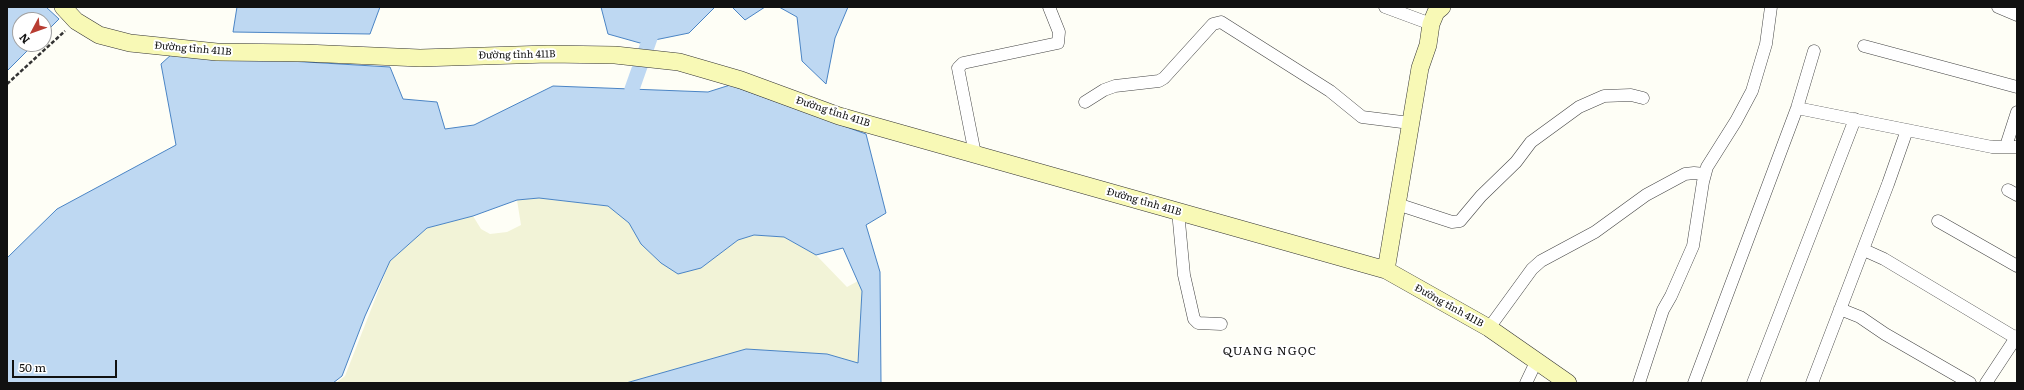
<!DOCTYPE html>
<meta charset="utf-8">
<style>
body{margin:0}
#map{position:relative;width:2024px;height:390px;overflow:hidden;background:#fefef6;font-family:Literata,serif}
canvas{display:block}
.frame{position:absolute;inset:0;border:8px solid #111;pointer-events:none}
.north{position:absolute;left:12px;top:12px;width:40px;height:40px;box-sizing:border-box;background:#fff;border:1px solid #a0a0a0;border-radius:50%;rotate:229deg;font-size:11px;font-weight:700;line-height:16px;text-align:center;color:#111}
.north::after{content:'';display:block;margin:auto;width:14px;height:18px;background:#b83d32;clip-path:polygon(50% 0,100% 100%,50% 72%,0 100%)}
.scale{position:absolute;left:12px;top:360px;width:105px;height:18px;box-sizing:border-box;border:2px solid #111;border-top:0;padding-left:5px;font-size:12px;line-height:14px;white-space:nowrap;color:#111;-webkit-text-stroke:3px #fff;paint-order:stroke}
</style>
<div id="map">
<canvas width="2024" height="390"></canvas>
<div class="frame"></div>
<div class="north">N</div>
<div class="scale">50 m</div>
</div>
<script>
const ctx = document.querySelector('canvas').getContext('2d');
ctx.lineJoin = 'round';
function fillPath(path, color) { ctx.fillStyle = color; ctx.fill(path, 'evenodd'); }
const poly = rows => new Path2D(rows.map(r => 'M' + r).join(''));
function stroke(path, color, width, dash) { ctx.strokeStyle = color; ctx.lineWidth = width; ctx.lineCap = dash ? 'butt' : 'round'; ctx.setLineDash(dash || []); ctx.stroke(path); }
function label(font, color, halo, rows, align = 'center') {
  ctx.font = font + ' Literata,serif'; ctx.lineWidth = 4; ctx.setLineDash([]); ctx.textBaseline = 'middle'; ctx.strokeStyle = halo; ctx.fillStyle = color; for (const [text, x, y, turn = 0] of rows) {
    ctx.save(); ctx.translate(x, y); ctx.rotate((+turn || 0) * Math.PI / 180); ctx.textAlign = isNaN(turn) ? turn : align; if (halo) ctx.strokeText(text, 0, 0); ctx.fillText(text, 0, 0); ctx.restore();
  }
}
const farmland = poly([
 [539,198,608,206,629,223,641,244,661,263,701,268,738,240,754,235,784,237,816,255,847,287,858,281,862,291,858,364,827,354,746,349,626,383,336,383,345,376,390,261,427,228,473,216,481,229,490,234,507,232,521,225,517,200]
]);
const water = poly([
 [7,7,46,7,59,19,44,34,44,20,20,20,20,44,34,44,7,71,7,7],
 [237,7,380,7,370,34,233,32,237,7],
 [601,7,715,7,689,33,640,43,608,34,601,7],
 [732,7,765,7,745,20,732,7],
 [779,7,848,7,835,38,826,84,802,61,797,17,779,7],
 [172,54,390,67,403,99,437,102,445,129,474,125,553,86,708,92,730,85,866,134,886,213,866,225,880,272,881,383,626,383,746,349,827,354,858,363,862,291,843,248,816,255,784,237,754,235,738,240,701,268,678,274,661,263,641,244,629,223,608,206,539,198,517,200,473,216,427,228,390,261,365,316,342,376,333,383,7,383,7,258,57,209,176,145,161,64,172,54]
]);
const canal = poly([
 [632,89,661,7]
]);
const path = poly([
 [7,84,65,31]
]);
const street = poly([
 [1385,7,1431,24],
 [1998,7,2017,15],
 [1864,46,2017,87],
 [1085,102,1104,90,1115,86,1159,81,1164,78,1213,24,1221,22,1330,91,1362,117,1410,123],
 [1797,108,1992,147,2017,147],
 [2006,146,2017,112],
 [975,154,958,68,963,63,1058,43,1059,32,1049,7],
 [2008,190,2017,195],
 [1397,204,1452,222,1460,221,1481,196,1516,162,1531,142,1579,107,1604,96,1631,95,1643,98],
 [1178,211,1184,275,1194,319,1198,323,1221,324],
 [1938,221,2017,266],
 [1864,250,1884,259,2016,338],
 [1840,309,1860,317,1885,334,1970,383],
 [1489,328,1532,269,1541,261,1595,232,1646,195,1685,174,1694,173,1705,174],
 [1526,383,1536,362],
 [1639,383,1663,310,1671,296,1693,246,1703,182,1707,167,1736,121,1752,91,1766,44,1771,7],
 [1694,383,1797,108,1814,51],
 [1753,383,1855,119],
 [1812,383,1888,184,1907,130],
 [1986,383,2017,336]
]);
const secondary = poly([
 [63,7,76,21,99,35,130,43,217,52,305,53,420,58,548,54,615,55,679,62,741,80,839,116,1386,270,1489,328,1568,383],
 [1386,270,1420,68,1428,45,1431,24,1436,12,1442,7]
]);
const streetNames = [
 ["Đường tỉnh 411B",193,49,5],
 ["Đường tỉnh 411B",517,55,-1],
 ["Đường tỉnh 411B",833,112,18],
 ["Đường tỉnh 411B",1144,202,16],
 ["Đường tỉnh 411B",1449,306,29]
];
const quarterNames = [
 ["QUANG NGỌC",1270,351]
];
fillPath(farmland, '#f2f3d7');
fillPath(water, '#bed8f2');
stroke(water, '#4a84c4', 1);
stroke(canal, '#bed8f2', 15);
stroke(street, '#444', 13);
stroke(secondary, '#333', 18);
stroke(path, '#333', 2.5, [4, 2]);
stroke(street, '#fff', 12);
stroke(secondary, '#f8f9b6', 17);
label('10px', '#111', '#fff', streetNames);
ctx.letterSpacing = '1px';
label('12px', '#111', '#fff', quarterNames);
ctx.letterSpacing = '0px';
</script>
